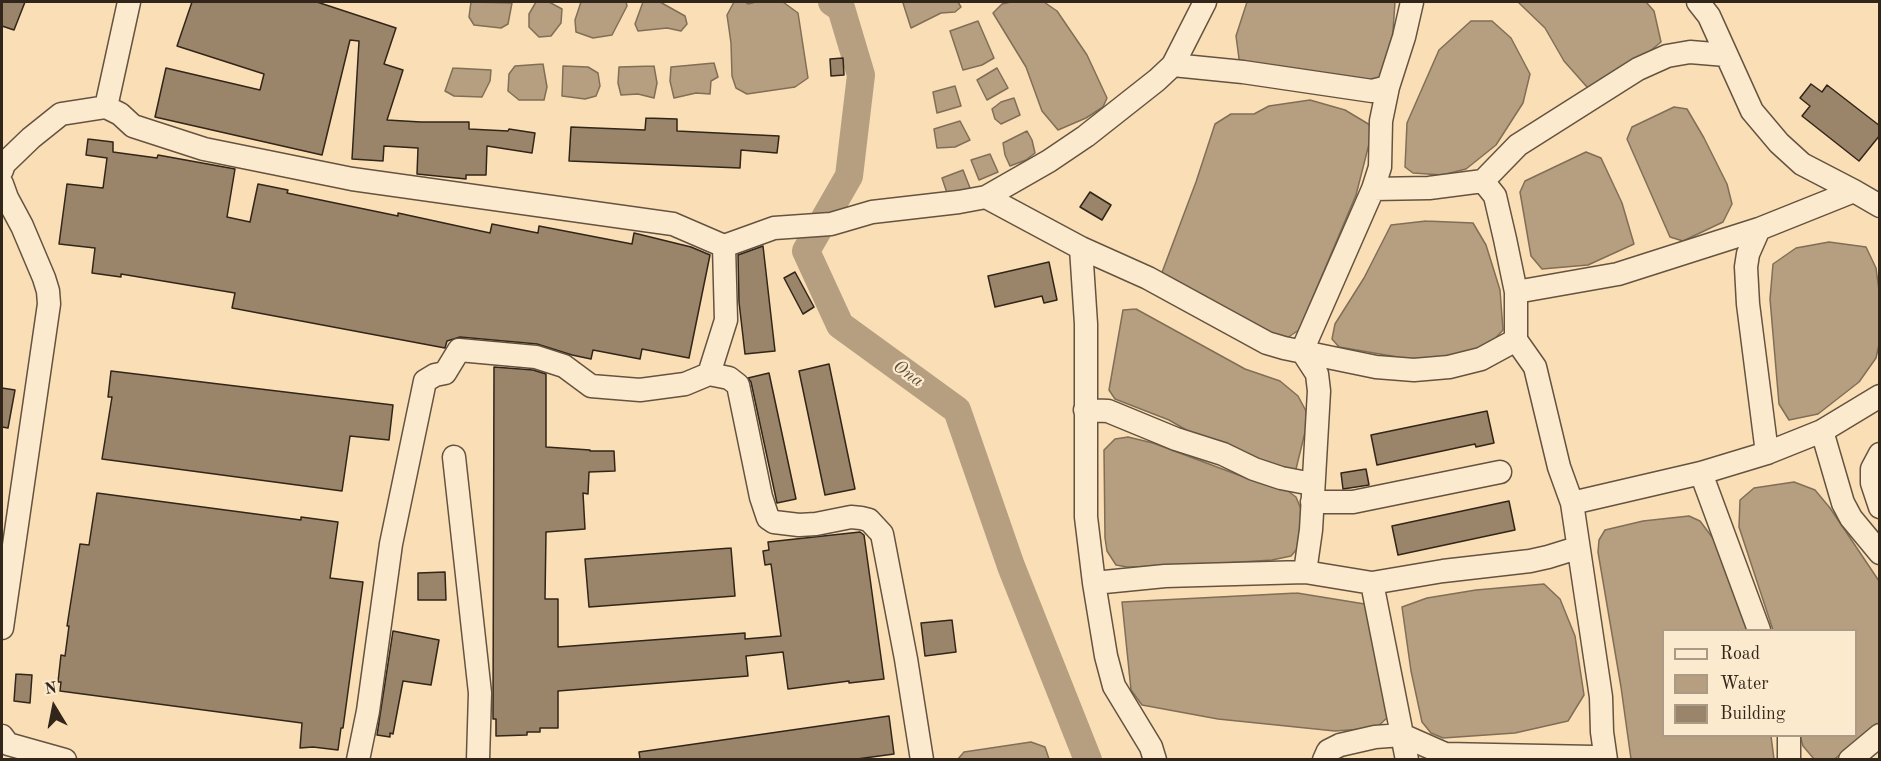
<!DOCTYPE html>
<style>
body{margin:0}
#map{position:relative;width:1881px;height:761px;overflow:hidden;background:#fadeb5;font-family:"Old Standard TT",serif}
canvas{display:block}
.frame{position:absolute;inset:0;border:3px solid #322519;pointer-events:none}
.legend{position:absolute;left:1662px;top:629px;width:195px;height:108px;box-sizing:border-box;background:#fceacf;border:2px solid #ab9b86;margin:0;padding:8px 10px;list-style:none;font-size:18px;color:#322519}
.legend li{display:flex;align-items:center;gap:12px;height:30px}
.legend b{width:30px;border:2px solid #ab9b86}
.north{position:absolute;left:24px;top:677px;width:60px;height:60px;-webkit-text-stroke:4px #fceacf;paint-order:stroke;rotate:350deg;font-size:16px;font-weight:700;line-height:24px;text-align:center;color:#322519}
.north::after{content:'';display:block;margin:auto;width:21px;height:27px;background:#322519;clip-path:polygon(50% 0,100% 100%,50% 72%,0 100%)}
</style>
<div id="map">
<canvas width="1881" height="761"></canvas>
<div class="frame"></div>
<ul class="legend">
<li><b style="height:8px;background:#fceacf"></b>Road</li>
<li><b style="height:16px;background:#b69f80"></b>Water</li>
<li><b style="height:16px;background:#9a856a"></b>Building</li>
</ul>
<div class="north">N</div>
</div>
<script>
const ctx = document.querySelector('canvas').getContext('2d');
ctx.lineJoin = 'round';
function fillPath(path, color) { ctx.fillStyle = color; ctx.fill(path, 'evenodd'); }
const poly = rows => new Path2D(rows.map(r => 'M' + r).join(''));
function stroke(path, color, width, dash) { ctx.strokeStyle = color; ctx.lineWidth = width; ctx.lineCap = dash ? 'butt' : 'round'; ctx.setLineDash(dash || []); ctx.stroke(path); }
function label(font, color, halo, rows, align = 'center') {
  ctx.font = font + ' "Old Standard TT",serif'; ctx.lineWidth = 4.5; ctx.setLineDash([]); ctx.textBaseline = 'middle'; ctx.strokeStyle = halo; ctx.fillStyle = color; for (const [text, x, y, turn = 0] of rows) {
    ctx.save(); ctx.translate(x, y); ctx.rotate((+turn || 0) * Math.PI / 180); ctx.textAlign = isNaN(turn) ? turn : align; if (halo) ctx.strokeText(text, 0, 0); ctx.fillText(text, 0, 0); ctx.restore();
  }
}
const water = poly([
 [471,2,512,3,508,24,501,28,474,25,469,17,471,2],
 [536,2,549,2,562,9,561,23,551,36,539,37,529,27,529,14,536,2],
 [581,2,626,2,627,6,612,35,593,38,576,32,575,20,581,2],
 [643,2,660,2,685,16,687,24,681,31,667,28,638,31,635,24,643,2],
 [734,2,745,2,748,4,756,2,783,2,798,13,808,78,795,87,747,94,736,88,732,76,731,43,727,15,734,2],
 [905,2,958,2,961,7,955,12,941,13,911,28,903,3,905,2],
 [1011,2,1044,2,1057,11,1087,55,1107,98,1103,107,1086,118,1058,130,1042,111,1026,67,993,13,1002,4,1011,2],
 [1247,2,1395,2,1392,46,1378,83,1240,66,1236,36,1247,2],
 [1518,2,1646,2,1654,11,1661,42,1600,93,1587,87,1564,61,1545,28,1518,2],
 [978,21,994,58,982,65,963,70,950,31,978,21],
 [1471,21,1492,21,1511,38,1530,74,1523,103,1496,145,1466,169,1442,175,1413,173,1405,167,1407,123,1439,50,1471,21],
 [714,63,718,77,711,81,710,94,696,93,674,98,670,81,671,67,714,63],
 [543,64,547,87,544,100,519,100,508,91,509,74,515,66,543,64],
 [563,66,588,67,598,73,600,86,596,96,585,99,562,96,563,66],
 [654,66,657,83,654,98,638,94,621,95,618,83,619,67,654,66],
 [453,68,491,70,490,81,482,97,454,96,445,91,453,68],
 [997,68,1008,88,987,100,977,80,997,68],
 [955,86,961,106,937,113,933,92,955,86],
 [1014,98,1020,115,1001,124,995,119,992,109,1001,102,1014,98],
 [1310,100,1345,110,1370,125,1370,140,1356,195,1299,330,1287,338,1276,339,1205,296,1161,275,1196,182,1215,124,1231,114,1254,114,1269,106,1310,100],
 [1674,107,1687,109,1704,138,1727,184,1732,204,1723,222,1683,241,1670,237,1627,139,1632,127,1674,107],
 [960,121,970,140,955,147,937,148,934,129,960,121],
 [1027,131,1032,140,1035,153,1026,160,1010,166,1005,155,1003,143,1027,131],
 [1586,152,1601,158,1622,203,1634,244,1588,265,1542,269,1531,256,1520,192,1525,181,1586,152],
 [990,154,998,172,979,180,971,160,990,154],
 [963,170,972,193,949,199,942,178,963,170],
 [1426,221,1473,223,1486,245,1500,290,1503,330,1487,347,1465,354,1415,360,1339,347,1332,339,1335,324,1364,278,1391,225,1426,221],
 [1829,242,1866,247,1876,268,1880,298,1880,340,1876,358,1859,382,1818,414,1789,420,1779,404,1770,299,1773,264,1796,248,1829,242],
 [1136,309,1245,369,1280,381,1298,396,1306,411,1307,424,1296,469,1290,472,1195,435,1169,420,1115,399,1109,390,1123,310,1136,309],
 [1128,437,1153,443,1257,482,1288,491,1296,497,1301,509,1301,519,1297,549,1291,556,1272,560,1177,566,1127,567,1116,565,1107,551,1105,538,1104,450,1115,439,1128,437],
 [1794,482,1815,490,1830,508,1879,581,1879,725,1833,760,1814,759,1803,746,1800,736,1856,736,1856,630,1773,630,1739,527,1740,500,1754,488,1794,482],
 [1689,516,1700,521,1715,541,1748,630,1664,630,1664,736,1771,736,1774,759,1631,759,1621,687,1598,552,1599,540,1605,530,1643,521,1689,516],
 [1544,584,1560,599,1575,636,1584,695,1568,721,1515,733,1443,738,1431,733,1422,722,1411,671,1402,607,1427,598,1476,590,1544,584],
 [1297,593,1371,605,1388,717,1376,728,1335,731,1218,719,1142,705,1131,690,1122,602,1297,593],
 [1031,742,1045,747,1049,759,958,759,964,752,1031,742]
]);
const river = poly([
 [832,2,841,8,861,75,849,176,806,251,840,325,957,410,1011,566,1088,760]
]);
const building = poly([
 [2,2,25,2,14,30,2,26,2,2],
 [192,2,317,2,396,28,384,64,403,70,387,120,421,122,469,122,469,129,508,131,509,129,535,133,532,153,487,146,486,175,466,175,466,179,417,174,418,148,384,146,383,161,352,159,359,41,350,40,322,155,155,117,166,68,260,90,264,74,177,46,192,2],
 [843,58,844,75,831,76,830,59,843,58],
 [1811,84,1822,92,1827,85,1880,126,1880,135,1859,161,1802,116,1810,106,1800,98,1811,84],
 [646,118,677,119,677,131,779,136,777,153,741,150,740,168,569,161,571,127,645,130,646,118],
 [88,139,113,142,113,152,157,158,158,155,235,169,227,217,250,222,258,184,288,190,287,193,398,216,398,213,490,233,492,224,538,233,539,226,632,244,634,233,691,247,710,255,689,358,642,349,640,359,593,350,591,359,572,355,537,344,460,337,447,341,445,348,232,308,235,293,121,274,121,277,92,273,95,248,59,244,67,184,103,188,107,158,86,155,88,139],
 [1090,192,1111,205,1102,220,1080,207,1090,192],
 [763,246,775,351,745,354,739,302,738,255,763,246],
 [1049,262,1057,300,1044,303,1042,296,995,307,988,276,1049,262],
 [795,272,814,307,803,314,784,278,795,272],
 [829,364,855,489,825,495,799,371,829,364],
 [494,367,533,370,546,374,546,447,590,450,590,451,614,451,615,471,589,472,588,494,583,493,585,529,546,532,545,599,558,599,558,647,745,633,745,639,781,636,771,564,765,565,763,551,769,550,768,542,860,532,864,535,884,679,849,683,849,681,788,689,783,652,746,656,748,676,558,691,558,728,540,728,540,732,527,732,527,735,496,736,496,719,493,719,494,367],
 [111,371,393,405,389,440,350,436,342,491,102,459,112,397,108,397,111,371],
 [769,373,796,499,777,503,751,382,748,378,769,373],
 [2,388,15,390,8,428,2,427,2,388],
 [1487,411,1494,443,1476,447,1475,444,1377,465,1371,435,1487,411],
 [1366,469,1369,485,1343,489,1341,473,1366,469],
 [97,493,301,520,301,517,338,522,330,578,363,582,343,728,341,728,338,750,313,747,300,748,302,723,60,691,61,682,58,682,61,655,65,656,69,626,67,626,80,544,89,545,97,493],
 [1509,501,1515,530,1398,555,1392,526,1509,501],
 [731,548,735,596,589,607,585,559,731,548],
 [445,572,446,600,418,600,418,573,445,572],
 [952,620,956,652,925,656,921,623,952,620],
 [393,631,439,640,431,685,403,681,393,734,390,733,390,737,377,735,393,631],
 [16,674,32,675,30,703,14,701,16,674],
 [889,716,894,754,857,759,640,759,639,752,889,716]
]);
const minor = poly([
 [1412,2,1404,37,1388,87,1381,121,1380,167,1373,189,1302,351,1317,374,1319,391,1311,530,1305,572,1372,583,1443,571,1530,561,1548,557,1577,548],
 [1698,2,1709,16,1752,111,1779,143,1802,164,1854,191,1880,206],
 [1173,65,1205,2],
 [106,107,129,2],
 [2,170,4,164,31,138,61,114,106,107,120,114,133,126,204,149,352,179,673,224,724,246,774,228,831,224,872,212,959,202,986,197,1049,161,1086,136,1157,80,1173,65,1243,72,1372,91,1388,87],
 [1483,181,1495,196,1505,239,1516,292,1516,340,1535,367,1559,467,1572,503,1601,697,1602,732,1606,760],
 [2,184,7,198,22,226,44,278,48,291,49,304,2,628],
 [1373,189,1429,188,1483,181,1518,145,1638,69,1667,56,1690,52,1726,55],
 [986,197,1081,248,1148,278,1267,343,1284,348,1376,367,1414,370,1449,367,1481,359,1516,340],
 [1759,229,1748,254,1746,267,1748,304,1767,453],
 [1081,248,1086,324,1086,517,1094,583,1106,656,1114,686,1151,747,1155,760],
 [1516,292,1618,274,1759,229,1854,191],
 [709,374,729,378,738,385,761,497,768,518,774,522,799,525,816,524,851,517,861,518,869,520,882,534,906,659,922,760],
 [1085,410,1108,411,1176,439,1223,454,1254,469,1281,478,1312,484],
 [1822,431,1843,503,1851,518,1880,553],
 [1880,454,1872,469,1872,483,1880,507],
 [454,457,480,693,478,760],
 [1701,473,1759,630],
 [1312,502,1353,502,1500,472],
 [1572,503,1701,473,1767,453,1822,431,1880,396],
 [1094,583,1165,576,1305,572],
 [1372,583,1407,760],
 [2,736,8,744,65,760],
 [1789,736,1789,760],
 [358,760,368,711,391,544,425,381,435,375,445,373,459,350,536,357,564,366,591,386,640,390,685,384,709,374,726,320,724,246],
 [1324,760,1328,751,1340,745,1375,737,1402,735,1445,754,1593,757,1599,760],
 [1850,760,1880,735]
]);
const waterNames = [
 ["Ona",908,374,36]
];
fillPath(water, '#b69f80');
stroke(water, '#816e57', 1.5);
stroke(river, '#b69f80', 28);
fillPath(building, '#9a856a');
stroke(building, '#322519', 1.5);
stroke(minor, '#645340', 25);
stroke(minor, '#fceacf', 22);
label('italic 18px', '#60503d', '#fceacf', waterNames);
</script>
